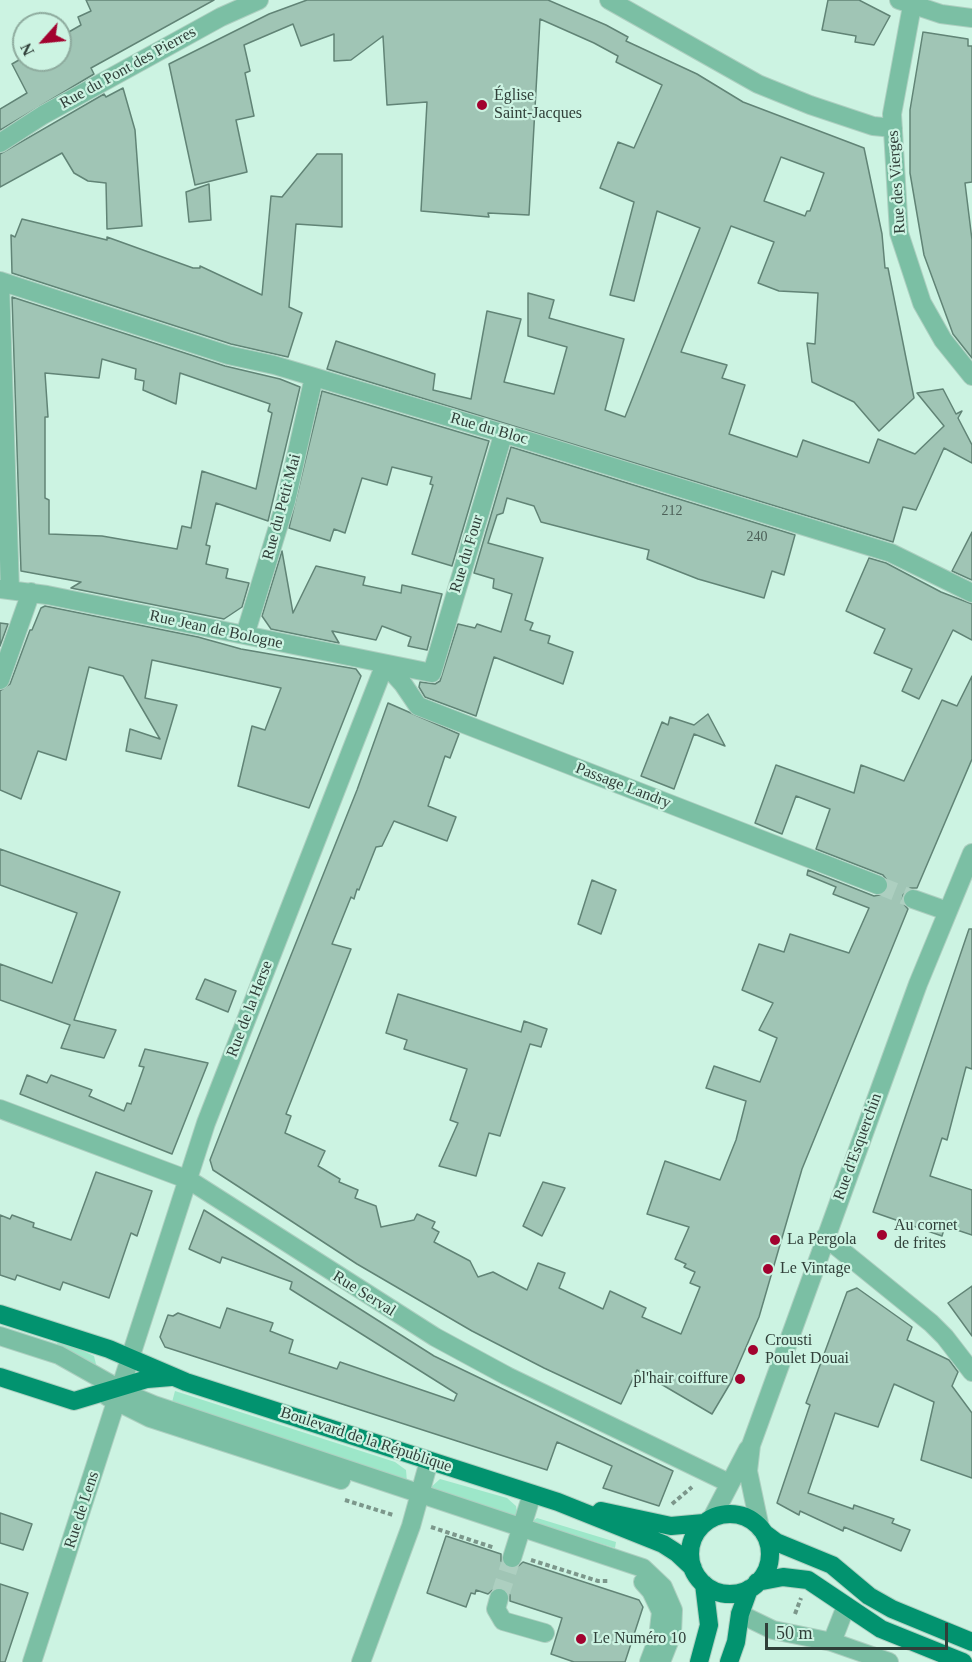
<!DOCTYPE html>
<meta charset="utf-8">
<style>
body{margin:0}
#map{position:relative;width:972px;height:1662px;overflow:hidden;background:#ccf3e2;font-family:"Times New Roman",serif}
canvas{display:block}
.north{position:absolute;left:12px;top:12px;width:60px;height:60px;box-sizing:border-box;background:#ccf3e2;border:2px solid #8eab9e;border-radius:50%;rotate:243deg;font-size:16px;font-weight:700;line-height:24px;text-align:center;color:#303f39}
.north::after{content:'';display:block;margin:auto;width:21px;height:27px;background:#a2022f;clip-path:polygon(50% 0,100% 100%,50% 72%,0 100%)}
.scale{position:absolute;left:765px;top:1623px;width:183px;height:27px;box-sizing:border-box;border:3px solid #303f39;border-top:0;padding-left:8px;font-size:18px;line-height:21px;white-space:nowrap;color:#303f39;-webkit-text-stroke:4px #ccf3e2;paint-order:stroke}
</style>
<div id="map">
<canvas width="972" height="1662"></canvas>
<div class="north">N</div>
<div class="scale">50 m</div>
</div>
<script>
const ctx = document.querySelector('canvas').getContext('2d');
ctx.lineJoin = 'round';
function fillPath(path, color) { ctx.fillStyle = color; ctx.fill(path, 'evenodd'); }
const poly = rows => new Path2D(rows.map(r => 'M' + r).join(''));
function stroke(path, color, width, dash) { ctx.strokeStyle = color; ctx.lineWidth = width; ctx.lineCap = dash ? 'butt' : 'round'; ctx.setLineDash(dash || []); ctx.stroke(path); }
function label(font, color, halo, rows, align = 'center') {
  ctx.font = font + ' "Times New Roman",serif'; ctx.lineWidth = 4.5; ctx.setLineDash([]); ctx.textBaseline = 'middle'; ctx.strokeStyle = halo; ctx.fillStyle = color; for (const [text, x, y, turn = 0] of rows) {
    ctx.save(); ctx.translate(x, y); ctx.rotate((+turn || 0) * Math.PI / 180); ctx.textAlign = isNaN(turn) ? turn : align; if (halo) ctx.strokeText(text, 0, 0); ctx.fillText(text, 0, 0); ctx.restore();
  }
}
const green = poly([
 [58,1339,94,1356,97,1368,56,1349],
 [175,1391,395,1462,406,1470,407,1482,171,1406],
 [440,1479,507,1498,516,1506,518,1517,429,1489],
 [537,1518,616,1542,615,1548,531,1522]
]);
const building = poly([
 [86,0,214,0,91,68,94,74,0,130,0,109,27,93,12,64,24,57,24,60,60,60,60,37,81,25,78,17,91,11,86,0],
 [307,0,548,0,606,25,628,37,626,41,697,74,743,102,864,148,882,234,885,268,888,268,914,398,879,431,854,402,812,382,807,343,815,344,818,293,779,291,758,283,774,242,731,226,681,352,727,365,722,378,745,385,729,434,797,457,803,440,869,463,878,439,915,454,944,426,917,393,943,389,956,414,962,411,958,418,972,445,972,463,944,448,916,510,903,507,893,542,327,369,336,341,435,374,433,390,471,399,487,311,521,319,504,382,554,394,567,347,528,336,528,293,554,300,549,318,624,339,605,410,625,417,700,228,657,211,634,301,610,295,634,202,600,188,618,142,634,148,662,85,616,62,618,56,594,43,540,19,529,215,488,213,489,217,421,211,427,102,387,105,383,36,351,60,334,61,334,34,301,46,293,24,244,45,250,71,245,73,254,116,236,120,247,172,195,185,169,64,269,14,307,0],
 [781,157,824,173,810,211,807,211,805,216,764,201,781,157],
 [828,0,859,0,890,16,874,45,855,42,856,36,822,30,828,0],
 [923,32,968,39,968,46,972,46,972,182,965,183,972,240,972,358,953,334,924,255,910,173,910,110,923,32],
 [123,88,135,130,142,226,107,229,106,183,88,181,74,173,62,153,0,187,0,154,104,94,106,97,123,88],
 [317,154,342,154,342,227,296,224,289,307,302,313,288,357,231,344,12,273,11,235,15,237,22,219,107,240,107,237,193,268,200,268,200,266,262,295,271,196,282,197,317,154],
 [209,184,211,220,189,222,186,192,209,184],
 [12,297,225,366,280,379,300,387,268,521,216,503,206,545,210,546,206,564,228,569,226,578,249,583,242,607,224,619,71,588,81,582,21,571,12,297],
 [102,359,136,369,135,379,144,381,143,390,176,404,180,373,270,404,268,411,272,413,256,489,202,471,191,528,182,526,177,549,102,536,49,534,49,500,45,498,45,417,48,417,45,373,99,378,102,359],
 [322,391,489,441,452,566,412,554,433,485,430,484,432,477,392,467,387,485,362,478,345,533,334,529,330,541,289,528,322,391],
 [511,447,795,535,784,575,772,571,764,598,698,579,647,559,649,550,541,522,534,506,507,498,503,513,497,515,488,543,543,558,525,620,533,623,530,630,550,636,548,643,573,652,563,684,494,657,476,716,425,697,419,687,420,682,435,684,440,681,458,624,475,628,477,624,501,632,512,594,493,588,494,579,474,573,511,447],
 [972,532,972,580,952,571,972,532],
 [282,551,293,613,316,566,365,577,363,585,401,593,402,585,442,594,427,650,408,646,411,637,382,626,376,640,332,631,339,643,271,629,262,616,282,551],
 [869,558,886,563,941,592,972,604,972,640,953,630,919,699,902,691,912,669,874,653,885,629,846,611,869,558],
 [45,606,198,637,241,649,356,669,361,676,309,808,238,786,252,726,265,730,281,688,152,660,145,698,177,705,161,759,126,751,130,729,160,739,123,676,89,667,66,760,38,751,21,799,0,790,0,691,10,684,30,630,32,630,41,608,45,606],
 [0,623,8,624,0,646,0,623],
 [972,676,972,759,917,888,910,888,903,895,902,902,908,909,802,1169,759,1317,731,1382,712,1414,637,1370,621,1404,544,1368,472,1331,357,1264,213,1170,210,1160,234,1098,357,790,388,703,459,734,450,758,445,756,428,806,456,817,447,841,394,821,382,846,376,847,359,890,357,889,354,899,351,897,332,944,351,949,286,1114,291,1116,285,1133,325,1151,318,1166,340,1179,339,1182,358,1190,355,1198,376,1206,381,1227,414,1220,417,1214,435,1222,432,1228,439,1232,434,1242,470,1261,478,1277,493,1272,527,1290,538,1263,565,1273,559,1288,603,1309,610,1291,646,1308,642,1317,681,1334,700,1287,690,1283,695,1272,684,1267,686,1264,675,1259,689,1227,647,1214,665,1161,720,1180,736,1140,746,1101,706,1088,714,1066,760,1082,777,1038,759,1030,773,1003,742,990,759,944,784,952,790,934,849,953,869,908,833,894,836,887,807,875,808,870,874,896,885,894,889,889,889,883,883,875,816,849,830,809,796,796,782,834,755,823,776,765,854,793,861,765,904,781,942,700,957,706,972,676],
 [708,714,725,746,694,734,674,789,641,776,662,722,668,725,670,717,694,725,708,714],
 [0,849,120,892,74,1020,116,1030,104,1058,61,1048,70,1025,0,1000,0,964,52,983,77,913,0,885,0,849],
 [592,880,616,890,601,934,578,924,592,880],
 [969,929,972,929,972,1069,966,1067,947,1140,942,1138,930,1176,972,1190,972,1235,945,1226,942,1236,873,1212,969,929],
 [205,979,236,991,228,1012,196,999,205,979],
 [398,994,521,1032,524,1021,547,1029,541,1047,530,1044,500,1136,489,1133,476,1176,439,1166,458,1123,450,1120,467,1069,404,1049,407,1040,386,1033,398,994],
 [145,1049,208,1063,172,1154,20,1094,27,1075,47,1083,51,1075,92,1090,89,1096,124,1111,127,1103,131,1104,144,1067,139,1066,145,1049],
 [96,1172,152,1191,137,1236,131,1233,109,1298,63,1282,60,1290,17,1275,15,1280,0,1275,0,1215,10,1219,12,1215,34,1223,33,1227,71,1240,96,1172],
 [543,1182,565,1188,542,1236,523,1226,543,1182],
 [204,1210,434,1356,673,1471,659,1506,603,1488,612,1466,557,1442,547,1470,165,1347,160,1337,168,1315,173,1316,178,1313,220,1328,227,1308,273,1323,270,1331,293,1340,289,1353,337,1369,340,1362,454,1401,457,1394,290,1289,292,1282,222,1257,220,1263,189,1249,204,1210],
 [972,1286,972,1336,948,1303,972,1286],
 [857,1288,912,1327,907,1340,949,1360,958,1372,952,1386,972,1413,972,1478,921,1460,934,1402,894,1384,878,1427,835,1413,808,1493,853,1509,854,1505,894,1519,892,1523,910,1530,901,1551,844,1527,843,1531,800,1511,799,1515,777,1503,810,1405,806,1403,847,1292,857,1288],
 [0,1513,32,1524,23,1550,0,1543,0,1513],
 [446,1536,501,1554,501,1561,508,1568,515,1569,523,1562,639,1600,643,1607,625,1662,574,1662,551,1654,562,1618,510,1601,510,1595,502,1587,496,1587,488,1594,476,1590,475,1594,471,1593,466,1607,427,1593,446,1536],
 [0,1584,28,1593,5,1662,0,1662,0,1584]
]);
const minorTunnel = poly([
 [878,885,913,899],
 [499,1598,512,1558]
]);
const path = poly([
 [345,1500,393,1515],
 [672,1504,692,1487],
 [431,1527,495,1548],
 [531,1560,598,1581,610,1581],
 [795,1614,801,1598]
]);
const minor = poly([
 [609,0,758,84,810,105,873,126,893,128],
 [899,0,941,14,972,18],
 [912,6,892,114,899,233,922,303,943,340,972,376],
 [0,143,43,115,221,17,259,0],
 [0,281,228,355,274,365,532,442,891,553,972,593],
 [0,281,10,590],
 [0,589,47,595,432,673,503,435],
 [245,635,286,501,314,377],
 [0,680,31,592],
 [913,899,947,911],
 [0,1109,189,1180,435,1337,507,1376,729,1483],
 [825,1237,931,1323,945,1337,972,1372],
 [0,1336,59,1355,130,1395,154,1405,643,1568,663,1587,673,1610,672,1634,661,1662],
 [108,1397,150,1418,341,1480],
 [712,1518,748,1449],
 [760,1528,748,1471,751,1445,918,984,972,853],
 [512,1558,532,1494],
 [643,1582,651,1591,661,1612,658,1638,649,1662],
 [499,1598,496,1609,503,1621,545,1633],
 [740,1614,773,1630,832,1642,889,1662],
 [832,1642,846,1606],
 [32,1662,206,1123,385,664,403,684,418,706,878,885],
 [361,1662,411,1526,429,1461]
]);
const major = poly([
 [0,1314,109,1349,186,1382,558,1502,663,1544,677,1553,693,1568],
 [0,1377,74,1401,147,1379,171,1377],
 [601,1511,671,1526,704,1523],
 '690 1554a40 40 0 1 1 80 0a40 40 0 1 1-80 0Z',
 [764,1533,776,1542,832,1565,869,1596,892,1609,972,1642],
 [757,1582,783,1577,808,1580,881,1629,963,1662],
 [699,1662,709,1625,704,1584],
 [729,1662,736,1642,740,1614,749,1589]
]);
const markers = [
 [482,105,6,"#a2022f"],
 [882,1235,6,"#a2022f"],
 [775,1240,6,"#a2022f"],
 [768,1269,6,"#a2022f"],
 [753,1350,6,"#a2022f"],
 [740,1379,6,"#a2022f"],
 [581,1639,6,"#a2022f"]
];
const numberNames = [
 ["212",672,511],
 ["240",757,537]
];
const streetNames = [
 ["Rue du Pont des Pierres",128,68,-29],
 ["Rue des Vierges",897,182,-94],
 ["Rue du Bloc",489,429,16],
 ["Rue du Petit Mai",282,507,-75],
 ["Rue du Four",467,554,-73],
 ["Rue Jean de Bologne",216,630,12],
 ["Passage Landry",623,786,21],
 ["Rue de la Herse",250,1009,-69],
 ["Rue d'Esquerchin",858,1147,-70],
 ["Rue Serval",364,1294,32],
 ["Boulevard de la République",366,1440,18],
 ["Rue de Lens",82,1510,-72]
];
const poiNames = [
 ["Église",494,96],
 ["Saint-Jacques",494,114],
 ["Au cornet",894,1226],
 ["de frites",894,1244],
 ["La Pergola",787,1240],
 ["Le Vintage",780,1269],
 ["Crousti",765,1341],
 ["Poulet Douai",765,1359],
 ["pl'hair coiffure",728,1379,"right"],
 ["Le Numéro 10",593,1639]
];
fillPath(green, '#9de7c9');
fillPath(building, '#a0c5b5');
stroke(building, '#618476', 1.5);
stroke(minorTunnel, '#adcfc0', 18, [18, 9]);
stroke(minor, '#adcfc0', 20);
stroke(major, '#adcfc0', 20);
stroke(path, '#7c978b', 4, [4.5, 3]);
stroke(minor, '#7bbfa4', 18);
stroke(major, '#02936f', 18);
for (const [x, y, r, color] of markers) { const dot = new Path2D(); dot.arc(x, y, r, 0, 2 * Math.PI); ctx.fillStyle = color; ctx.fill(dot); stroke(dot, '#ccf3e2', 2); }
label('14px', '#4c6058', null, numberNames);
label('16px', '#303f39', '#ccf3e2', streetNames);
label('16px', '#303f39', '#ccf3e2', poiNames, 'left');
</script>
